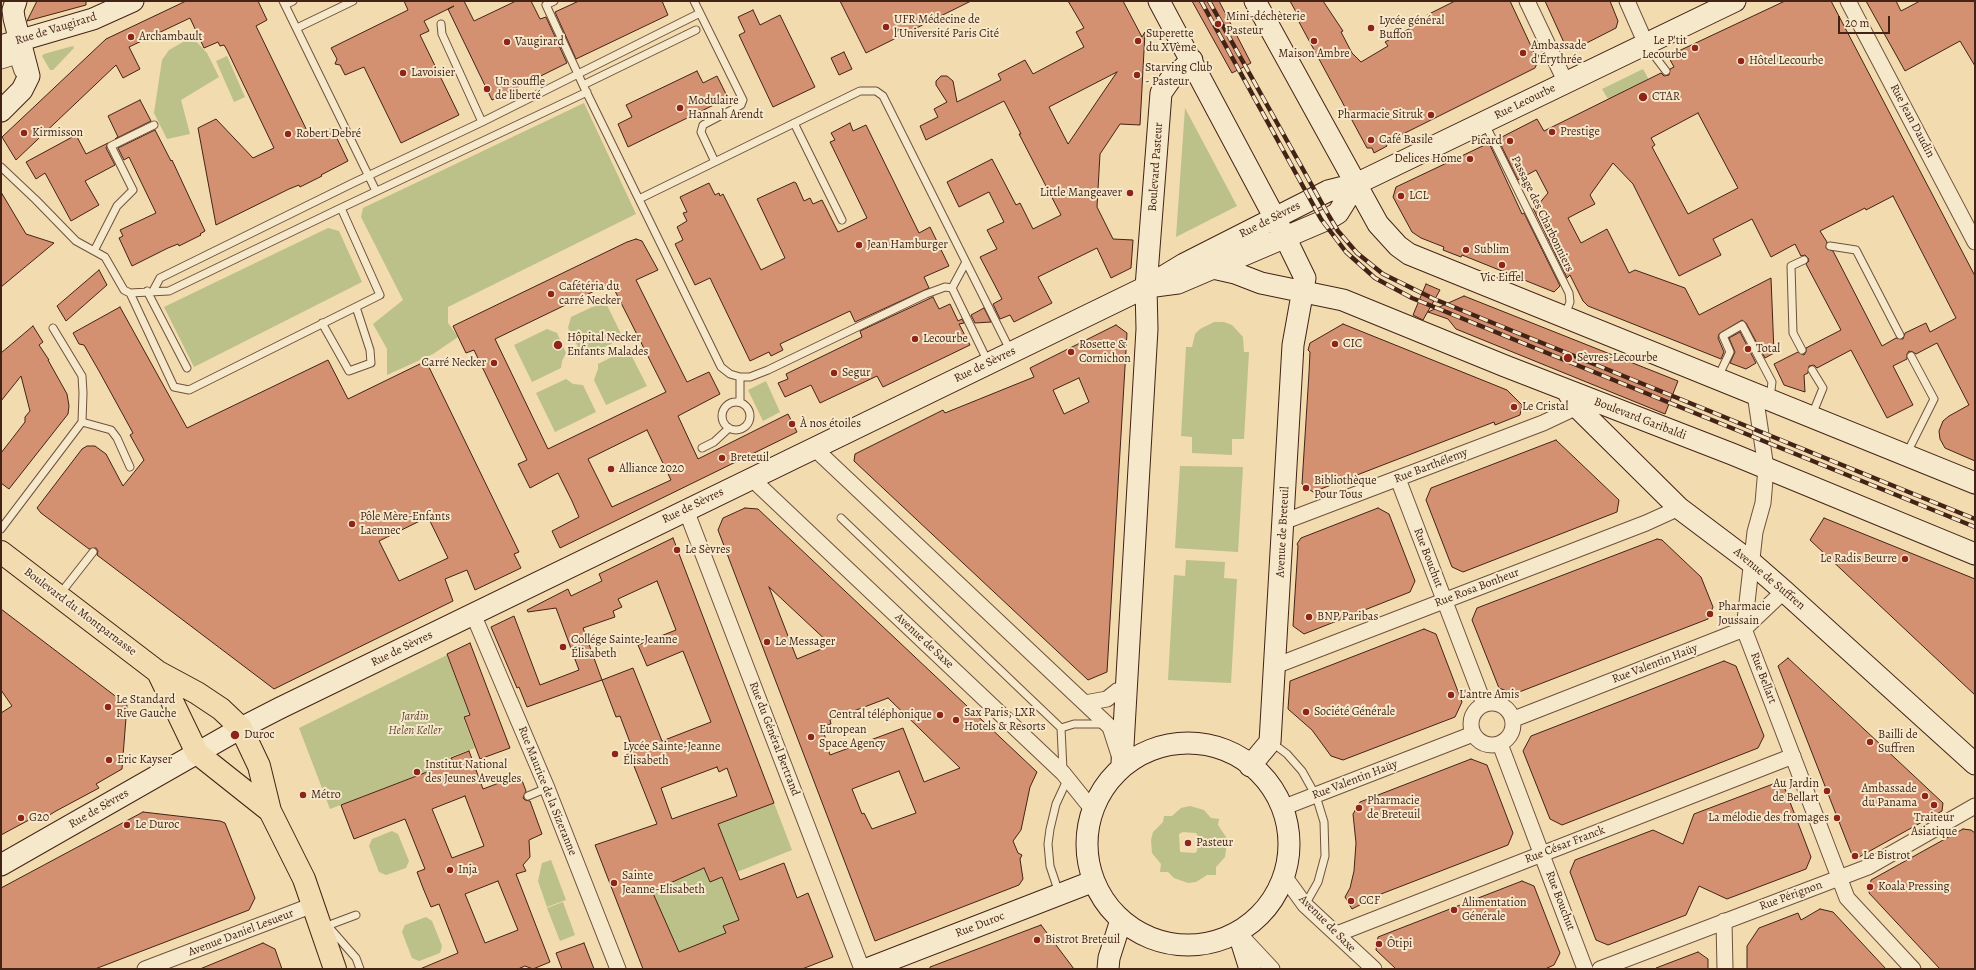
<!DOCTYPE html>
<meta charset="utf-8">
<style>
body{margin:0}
#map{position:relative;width:1976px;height:970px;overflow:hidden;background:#f1dbaf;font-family:Alegreya,serif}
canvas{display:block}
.frame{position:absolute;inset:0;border:2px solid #442317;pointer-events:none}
.scale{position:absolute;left:1838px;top:16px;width:52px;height:18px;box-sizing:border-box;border:2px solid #442317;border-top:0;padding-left:5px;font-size:12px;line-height:14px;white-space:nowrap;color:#442317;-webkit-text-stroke:3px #f6e8cb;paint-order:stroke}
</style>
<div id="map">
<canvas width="1976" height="970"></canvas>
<div class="frame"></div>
<div class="scale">20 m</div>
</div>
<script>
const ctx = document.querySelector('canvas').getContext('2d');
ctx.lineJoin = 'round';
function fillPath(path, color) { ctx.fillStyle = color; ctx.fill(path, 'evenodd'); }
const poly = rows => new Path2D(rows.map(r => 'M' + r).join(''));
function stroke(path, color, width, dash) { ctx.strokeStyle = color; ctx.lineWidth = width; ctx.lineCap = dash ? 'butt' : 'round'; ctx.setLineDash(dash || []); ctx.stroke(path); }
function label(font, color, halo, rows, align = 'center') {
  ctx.font = font + ' Alegreya,serif'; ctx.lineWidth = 4; ctx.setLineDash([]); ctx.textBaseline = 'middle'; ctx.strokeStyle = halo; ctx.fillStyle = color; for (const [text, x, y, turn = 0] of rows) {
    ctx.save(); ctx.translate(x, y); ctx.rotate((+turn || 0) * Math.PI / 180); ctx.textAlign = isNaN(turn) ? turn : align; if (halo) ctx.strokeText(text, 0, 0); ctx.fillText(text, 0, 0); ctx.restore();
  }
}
const green = poly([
 [192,37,207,53,219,77,181,100,190,134,167,139,154,113,162,60,169,50],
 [73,46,74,48,53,70,50,70,42,56,44,54],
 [227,56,245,97,234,102,216,61],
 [1643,69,1649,80,1608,99,1602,89],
 [584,103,636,214,448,307,448,323,458,337,433,354,387,375,387,349,373,324,403,300,361,217,363,208],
 [1185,108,1237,206,1176,237],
 [328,228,339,231,362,282,194,367,164,307],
 [605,301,623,338,593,353,585,347,578,347,568,328,571,317],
 [1214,322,1224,322,1232,325,1243,337,1244,352,1249,352,1244,439,1232,439,1232,455,1192,453,1192,437,1181,436,1186,347,1192,347,1195,334,1200,329],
 [547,329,557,333,566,353,562,361,561,368,532,382,514,345],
 [628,349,647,386,606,405,594,380,598,369,598,364],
 [566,379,573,384,583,385,596,412,555,432,536,393],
 [766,381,780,412,763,421,748,390],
 [1180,466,1243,467,1238,552,1175,548],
 [1186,560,1225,562,1224,578,1237,579,1231,683,1168,680,1174,575,1185,576],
 [447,655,469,714,463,717,475,748,450,757,452,762,330,809,299,728],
 [774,803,792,850,737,872,718,824],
 [1190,806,1204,810,1211,818,1219,819,1218,825,1226,837,1227,843,1225,857,1216,867,1216,875,1207,875,1196,882,1188,883,1174,878,1168,872,1160,872,1161,864,1152,853,1151,840,1153,832,1163,822,1164,816,1172,816,1181,808],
 [1183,832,1196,833,1198,836,1197,851,1195,853,1180,852,1179,834],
 [392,831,398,834,409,861,406,868,386,875,379,872,369,846,372,839],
 [551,860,566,900,547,907,538,881,542,863],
 [704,868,710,882,722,877,739,920,728,936,680,955,652,891],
 [563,902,575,935,560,941,547,908],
 [426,917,432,921,442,946,440,953,419,961,412,958,402,932,405,925]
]);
const building = poly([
 [37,1,86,1,86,5,27,21,37,1],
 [186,1,258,1,267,20,256,26,311,139,332,128,348,161,321,175,322,176,300,187,299,185,289,189,216,225,198,128,216,119,253,158,274,148,227,50,224,45,220,46,218,42,204,48,190,18,129,47,140,69,123,78,116,65,16,160,2,137,106,39,186,1],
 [404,1,464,1,474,21,516,1,531,1,540,19,546,17,567,63,492,100,448,9,454,6,424,21,429,31,420,35,459,115,401,143,364,67,345,75,340,65,335,64,337,59,331,48,408,10,404,1],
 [579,1,662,1,668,15,576,59,555,12,579,1],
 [840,1,971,1,866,53,840,1],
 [1068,1,1123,1,1142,37,1145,32,1140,125,1120,124,1100,154,1097,207,1113,239,1133,240,1131,268,1111,278,1097,248,1038,277,1052,303,1014,322,1010,315,1000,319,993,304,1002,299,980,257,997,249,987,230,1004,222,989,192,959,207,947,182,992,159,1016,205,1020,203,1033,229,1061,215,1019,134,1021,134,1004,101,926,140,920,126,938,117,934,109,947,102,936,85,936,81,941,76,947,76,953,81,957,102,1001,80,998,74,1025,60,1033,74,1084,47,1076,32,1084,28,1068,1],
 [1117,72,1068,144,1049,107,1117,72],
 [1192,1,1219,1,1251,63,1232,73,1192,1],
 [1290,1,1323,1,1343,31,1341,32,1352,53,1361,62,1388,46,1385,42,1429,18,1427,15,1455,1,1510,1,1538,61,1535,68,1385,143,1387,146,1374,153,1372,148,1367,148,1299,22,1301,21,1290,1],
 [1545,1,1610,1,1618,21,1616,28,1573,50,1566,47,1545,1],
 [1785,1,1831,1,1975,276,1975,461,1945,448,1940,439,1939,431,1943,421,1949,416,1969,405,1937,343,1916,354,1913,352,1909,351,1907,354,1907,359,1893,366,1913,405,1887,418,1851,350,1817,368,1814,365,1809,366,1808,373,1804,375,1805,392,1784,385,1774,364,1798,352,1804,355,1806,352,1806,348,1841,330,1806,264,1809,261,1808,258,1805,255,1801,256,1795,244,1771,257,1752,219,1713,239,1721,255,1679,276,1633,184,1613,163,1590,195,1595,204,1568,218,1581,243,1607,229,1629,273,1635,270,1685,288,1699,315,1771,278,1774,353,1765,358,1746,323,1742,320,1719,334,1718,338,1724,352,1721,359,1588,306,1583,301,1570,275,1567,278,1533,208,1537,206,1548,193,1536,170,1518,180,1498,139,1537,119,1544,131,1661,73,1664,76,1669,75,1670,69,1674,67,1668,56,1785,1],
 [1698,113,1738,188,1688,214,1652,147,1655,145,1651,138,1698,113],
 [1893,196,1956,318,1930,332,1926,323,1905,333,1903,339,1896,338,1882,346,1833,251,1826,248,1827,242,1820,231,1865,208,1866,210,1893,196],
 [1866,1,1896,1,1901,11,1920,1,1975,1,1975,66,1960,41,1905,71,1866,1],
 [753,10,760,25,780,15,815,87,773,107,739,35,745,32,738,17,753,10],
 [844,52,852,69,839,75,831,58,844,52],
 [697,71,703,83,717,76,728,98,628,147,618,124,632,117,626,105,697,71],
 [140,100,151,121,115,139,118,137,108,116,140,100],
 [850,123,853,131,866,125,919,233,930,227,949,266,924,277,929,288,855,322,850,311,780,344,783,350,771,356,769,352,750,361,710,278,695,285,675,244,683,240,677,227,687,221,683,213,687,212,680,197,709,183,715,195,719,193,720,196,723,194,761,270,785,258,757,199,794,182,796,183,804,201,810,198,813,204,822,200,838,232,867,218,830,142,835,140,831,133,850,123],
 [155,130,171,161,172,160,205,231,200,234,201,235,179,246,178,244,168,248,132,266,119,238,123,236,120,230,156,213,129,157,124,160,118,148,155,130],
 [76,135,86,154,108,143,106,148,115,165,85,181,99,205,71,221,45,173,36,179,26,162,76,135],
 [1489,143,1522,214,1524,213,1560,286,1554,292,1462,255,1461,257,1443,250,1444,247,1421,238,1412,232,1393,197,1396,187,1489,143],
 [1,192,26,234,54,243,1,287,1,192],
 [636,239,642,241,658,270,636,280,687,382,709,372,720,394,678,416,698,459,788,414,797,432,560,548,552,531,579,517,572,501,558,473,530,488,518,464,527,460,474,350,466,353,453,326,627,242,636,239],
 [611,283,666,392,548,449,495,339,611,283],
 [647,430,671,480,612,507,588,459,647,430],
 [99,270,107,285,66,321,57,306,99,270],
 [1426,284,1440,290,1423,320,1413,315,1426,284],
 [1464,296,1678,381,1665,414,1456,329,1448,319,1428,312,1464,296],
 [933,297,939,309,950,304,958,321,962,319,964,323,959,324,970,345,883,387,877,376,820,403,811,385,785,397,778,383,788,379,786,374,862,337,860,331,933,297],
 [120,307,187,428,328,360,348,399,426,361,519,552,514,554,521,568,475,590,467,570,445,579,453,601,274,689,97,555,98,551,96,548,89,549,41,513,37,508,82,449,87,446,95,446,106,454,123,486,144,460,130,435,133,433,99,371,84,345,79,344,73,333,120,307],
 [428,517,448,558,399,581,379,541,428,517],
 [984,308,991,322,975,323,971,315,984,308],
 [1343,324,1507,390,1522,405,1520,415,1495,425,1494,422,1313,492,1302,484,1309,373,1310,352,1308,350,1310,343,1343,324],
 [1116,325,1127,333,1107,672,1088,680,854,461,855,454,943,410,945,413,1034,377,1030,368,1116,325],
 [1079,378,1089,402,1064,414,1053,390,1079,378],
 [33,326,43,342,39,345,49,360,48,360,67,394,69,406,68,414,9,489,1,483,1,453,25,422,25,417,30,411,21,376,1,401,1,353,33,326],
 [1740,332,1756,363,1746,369,1730,363,1735,352,1729,338,1740,332],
 [1556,440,1619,500,1617,512,1463,572,1452,567,1426,500,1431,488,1556,440],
 [745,508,758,509,1037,772,1030,787,1021,830,1013,841,1018,853,1022,855,1020,859,1023,879,1019,885,875,941,718,530,723,518,745,508],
 [769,587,831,645,797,659,769,587],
 [888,698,921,730,960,768,924,782,903,728,830,755,822,726,831,724,830,720,888,698],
 [899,771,916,813,872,829,864,813,862,814,852,789,899,771],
 [1378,508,1389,514,1415,581,1410,592,1304,634,1293,626,1298,546,1297,544,1301,538,1378,508],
 [1824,518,1975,579,1975,695,1810,540,1824,518],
 [673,538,774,803,718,824,740,880,784,863,797,898,808,893,833,957,802,969,643,969,595,845,657,824,626,746,631,745,620,716,616,717,602,680,527,707,519,687,517,688,491,627,514,616,540,685,579,670,556,608,528,612,527,610,568,589,571,596,602,581,599,574,673,538],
 [657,581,676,630,638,645,647,666,683,651,711,722,662,741,633,668,602,680,583,628,615,617,613,611,622,607,618,599,657,581],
 [717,767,719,772,727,768,737,796,672,819,661,788,717,767],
 [704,868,710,882,722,877,739,920,723,926,726,933,679,952,652,891,704,868],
 [1657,539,1662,540,1701,577,1713,607,1708,619,1514,694,1499,688,1472,620,1477,608,1657,539],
 [1,609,127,705,122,769,96,784,99,788,56,811,43,819,40,814,1,835,1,713,12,706,1,690,1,609],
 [1424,629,1436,634,1462,702,1455,717,1343,760,1331,756,1312,730,1288,709,1290,681,1424,629],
 [470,643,510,748,480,759,464,717,470,715,447,654,470,643],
 [1788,658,1943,803,1942,811,1859,857,1852,855,1778,666,1788,658],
 [1724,661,1736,666,1764,736,1758,748,1562,825,1550,819,1523,751,1531,736,1724,661],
 [469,751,483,789,520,775,526,791,523,798,525,800,530,801,542,834,529,840,530,857,523,865,526,871,516,874,550,962,533,969,525,966,518,969,420,969,458,953,439,904,431,907,423,888,417,872,425,869,405,819,354,839,341,805,453,762,451,758,469,751],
 [465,796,484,846,452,858,432,809,465,796],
 [498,881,518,930,485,943,465,894,498,881],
 [1471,759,1487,765,1513,833,1508,845,1381,894,1352,909,1345,897,1350,888,1354,871,1356,843,1353,814,1360,802,1471,759],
 [1773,784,1785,789,1811,857,1806,869,1727,899,1699,886,1686,915,1608,945,1596,940,1570,872,1575,860,1653,830,1683,844,1694,814,1773,784],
 [143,812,220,821,225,823,255,898,249,910,95,969,1,969,1,888,143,812],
 [1963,829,1971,830,1975,833,1975,969,1940,969,1869,893,1871,880,1963,829],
 [1522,881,1534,886,1560,953,1554,965,1545,969,1396,969,1376,950,1378,937,1522,881],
 [1820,909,1833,912,1886,969,1747,969,1747,946,1759,928,1798,913,1801,920,1820,909],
 [1041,925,1074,969,930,969,930,967,1041,925],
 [263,943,275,949,282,969,200,969,263,943],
 [584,943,594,969,562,969,556,953,584,943],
 [1698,952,1708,959,1708,969,1657,969,1656,968,1698,952]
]);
const lane = poly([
 [283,1,376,191],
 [554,1,546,5,583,85,721,367,730,374,740,377,750,377,768,370,926,294,945,287,952,288],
 [694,1,743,100,741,105,703,125,701,132,715,162],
 [285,5,293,1],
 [441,24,442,34,482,122],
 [297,28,353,1],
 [1647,46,1666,71],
 [583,85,696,30],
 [794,123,842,220],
 [1485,124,1569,293,1570,302,1565,315],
 [1,167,36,200,76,241,105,257,124,290,130,293,169,291,341,208,587,92],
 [639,199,860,91,876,91,883,96,1010,350],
 [1830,246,1856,250,1900,335],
 [94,251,117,206,133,190,111,146,154,125],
 [952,288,988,362],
 [952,288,966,262],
 [147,291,187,368],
 [153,291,160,278,353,183,482,122,700,13],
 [130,293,174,387,189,390,380,295,341,208],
 [322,323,349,371,371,363,370,350,356,307],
 [53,328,82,376,83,393,82,422,111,430,117,438,130,467],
 [1802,350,1793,333,1791,266,1804,260],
 [1718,377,1730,352,1723,336,1742,325,1772,382,1770,398],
 [740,401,740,377],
 '722 416a14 14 0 1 1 28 0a14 14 0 1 1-28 0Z',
 [1812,415,1823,388,1812,370],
 [702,448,714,442,729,428],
 [1907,453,1934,399,1911,356],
 [841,518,1061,728,1063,770],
 [1,529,82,422],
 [60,594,93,552],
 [1061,728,1074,724,1104,724],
 [1271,742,1287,754,1302,771,1316,796,1324,822,1325,856,1318,882,1305,905],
 [528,796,547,788],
 [1059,893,1050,866,1048,844,1050,829,1056,804,1068,778],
 [328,926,356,958,360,969],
 [324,927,356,915]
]);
const street = poly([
 [1527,1,1566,83],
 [1627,1,1646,44],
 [1848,1,1975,242],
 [1,61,17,56,22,71],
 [1755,394,1766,468,1763,503,1755,532,1744,629,1847,898,1913,969],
 [814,448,1110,727,1119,755],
 [751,478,1063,773,1092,809],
 [1398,479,1484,704],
 [686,510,862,969],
 [1283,522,1543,423,1577,407],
 [473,614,547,788,618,969],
 [1275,666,1646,523,1679,508],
 '1471 724a21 21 0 1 1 42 0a21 21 0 1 1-42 0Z',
 [1085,703,1107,699,1117,691,1127,688],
 [1514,719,1744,629,1784,591],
 [1500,744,1585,969],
 [1282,808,1473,734],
 [1284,876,1305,905,1374,969],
 [1724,921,1725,969],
 [1337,934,1793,756],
 [1242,937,1272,969],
 [145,969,313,905],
 [1600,969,1868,867,1975,806]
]);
const secondary = poly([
 [1159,1,1285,237,1305,278,1293,345,1270,742,1250,766],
 [1255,1,1378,224,1398,246,1409,254,1975,483],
 [1,46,93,19,133,1],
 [1,111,22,90,29,76,14,18,13,10,16,1],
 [1213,268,1235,273,1261,283,1343,300,1505,366,1732,454,1975,554],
 [1155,286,1178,283,1328,219,1338,213,1356,184,1735,1],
 [1567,391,1577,407,1679,508,1752,563,1784,591,1975,764],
 '1087 844a101 101 0 1 1 202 0a101 101 0 1 1-202 0Z',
 [1122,763,1147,329,1146,287,1161,93,1170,80,1192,60],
 [1,865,241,728,280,708,1146,287,1184,264,1328,191,1356,184],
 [1239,934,1250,969],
 [867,969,1094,881],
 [1108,969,1109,958,1121,920]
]);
const primary = poly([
 [1,552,158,672,197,693,221,709,241,728,259,766,270,811,304,879,335,969],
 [158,672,197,753,270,811]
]);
const rail = poly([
 [1201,1,1321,219,1346,252,1375,278,1412,298,1975,527],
 [1209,1,1329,216,1338,231,1357,253,1383,274,1434,299,1975,519]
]);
const markers = [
 [1218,24,4,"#8f2418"],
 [886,27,4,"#8f2418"],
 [1371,28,4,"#8f2418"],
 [131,37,4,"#8f2418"],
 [1138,41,4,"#8f2418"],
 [1314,41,4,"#8f2418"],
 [507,42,4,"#8f2418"],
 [1695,48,4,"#8f2418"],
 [1523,53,4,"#8f2418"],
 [1741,61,4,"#8f2418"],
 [403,73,4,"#8f2418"],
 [1137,75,4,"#8f2418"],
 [487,89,4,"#8f2418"],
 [1643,97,5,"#8f2418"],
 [680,108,4,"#8f2418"],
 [1431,115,4,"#8f2418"],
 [1552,132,4,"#8f2418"],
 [24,133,4,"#8f2418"],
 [288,134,4,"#8f2418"],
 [1371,140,4,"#8f2418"],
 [1510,141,4,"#8f2418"],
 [1470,159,4,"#8f2418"],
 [1130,193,4,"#8f2418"],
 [1401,196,4,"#8f2418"],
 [859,245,4,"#8f2418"],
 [1466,250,4,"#8f2418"],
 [1502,265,4,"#8f2418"],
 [551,294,4,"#8f2418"],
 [915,339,4,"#8f2418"],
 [1335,344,4,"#8f2418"],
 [558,345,5,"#8f2418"],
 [1748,349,4,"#8f2418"],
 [1071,352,4,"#8f2418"],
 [1568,358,5,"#8f2418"],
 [494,363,4,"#8f2418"],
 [834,373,4,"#8f2418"],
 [1514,407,4,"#8f2418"],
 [792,424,4,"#8f2418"],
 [722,458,4,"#8f2418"],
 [611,469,4,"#8f2418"],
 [1306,488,4,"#8f2418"],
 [352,524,4,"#8f2418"],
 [677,550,4,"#8f2418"],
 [1905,559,4,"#8f2418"],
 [1710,614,4,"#8f2418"],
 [1309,617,4,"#8f2418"],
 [767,642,4,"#8f2418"],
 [563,647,4,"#8f2418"],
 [1451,695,4,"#8f2418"],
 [108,707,4,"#8f2418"],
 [1306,712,4,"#8f2418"],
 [940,715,4,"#8f2418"],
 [956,720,4,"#8f2418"],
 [235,735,5,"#8f2418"],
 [811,737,4,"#8f2418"],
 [1870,742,4,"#8f2418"],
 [615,754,4,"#8f2418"],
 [109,760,4,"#8f2418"],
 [417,772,4,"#8f2418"],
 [1827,791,4,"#8f2418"],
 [303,795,4,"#8f2418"],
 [1925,796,4,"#8f2418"],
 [1934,805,4,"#8f2418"],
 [1359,808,4,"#8f2418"],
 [21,818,4,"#8f2418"],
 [1837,818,4,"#8f2418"],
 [127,825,4,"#8f2418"],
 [1188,843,4,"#8f2418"],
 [1855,856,4,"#8f2418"],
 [450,870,4,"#8f2418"],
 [614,883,4,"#8f2418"],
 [1870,887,4,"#8f2418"],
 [1351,901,4,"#8f2418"],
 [1454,910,4,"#8f2418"],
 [1037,940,4,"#8f2418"],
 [1379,944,4,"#8f2418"]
];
const poiNames = [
 ["Mini-déchèterie",1226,17],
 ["Pasteur",1226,31],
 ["UFR Médecine de",894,20],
 ["l'Université Paris Cité",894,34],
 ["Lycée général",1379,21],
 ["Buffon",1379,35],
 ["Superette",1146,34],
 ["du XVème",1146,48],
 ["Archambault",139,37],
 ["Le P'tit",1687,41,"right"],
 ["Lecourbe",1687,55,"right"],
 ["Vaugirard",515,42],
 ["Ambassade",1531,46],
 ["d'Érythrée",1531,60],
 ["Maison Ambre",1314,54,"center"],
 ["Hôtel Lecourbe",1749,61],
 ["Starving Club",1145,68],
 ["- Pasteur",1145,82],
 ["Lavoisier",411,73],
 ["Un souffle",495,82],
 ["de liberté",495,96],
 ["CTAR",1652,97],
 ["Modulaire",688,101],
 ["Hannah Arendt",688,115],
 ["Pharmacie Sitruk",1423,115,"right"],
 ["Prestige",1560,132],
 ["Kirmisson",32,133],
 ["Robert Debré",296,134],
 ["Café Basile",1379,140],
 ["Picard",1502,141,"right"],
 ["Delices Home",1462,159,"right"],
 ["Little Mangeaver",1122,193,"right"],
 ["LCL",1409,196],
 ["Jean Hamburger",867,245],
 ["Sublim",1474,250],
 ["Vic Eiffel",1502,278,"center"],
 ["Cafétéria du",559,287],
 ["carré Necker",559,301],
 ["Hôpital Necker",567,338],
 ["Enfants Malades",567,352],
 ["Lecourbe",923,339],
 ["CIC",1343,344],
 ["Rosette &",1079,345],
 ["Cornichon",1079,359],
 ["Total",1756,349],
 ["Sèvres-Lecourbe",1577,358],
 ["Carré Necker",486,363,"right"],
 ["Segur",842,373],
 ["Le Cristal",1522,407],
 ["À nos étoiles",800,424],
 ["Breteuil",730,458],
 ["Alliance 2020",619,469],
 ["Bibliothèque",1314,481],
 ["Pour Tous",1314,495],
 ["Pôle Mère-Enfants",360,517],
 ["Laennec",360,531],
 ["Le Sèvres",685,550],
 ["Le Radis Beurre",1897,559,"right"],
 ["Pharmacie",1718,607],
 ["Joussain",1718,621],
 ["BNP Paribas",1317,617],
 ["Collége Sainte-Jeanne",571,640],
 ["Élisabeth",571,654],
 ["Le Messager",775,642],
 ["L'antre Amis",1459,695],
 ["Le Standard",116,700],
 ["Rive Gauche",116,714],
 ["Société Générale",1314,712],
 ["Sax Paris, LXR",964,713],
 ["Hotels & Resorts",964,727],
 ["Central téléphonique",932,715,"right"],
 ["European",819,730],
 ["Space Agency",819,744],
 ["Duroc",244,735],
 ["Bailli de",1878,735],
 ["Suffren",1878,749],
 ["Lycée Sainte-Jeanne",623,747],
 ["Élisabeth",623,761],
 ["Eric Kayser",117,760],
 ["Institut National",425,765],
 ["des Jeunes Aveugles",425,779],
 ["Au Jardin",1819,784,"right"],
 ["de Bellart",1819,798,"right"],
 ["Ambassade",1917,789,"right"],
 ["du Panama",1917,803,"right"],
 ["Métro",311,795],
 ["Pharmacie",1367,801],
 ["de Breteuil",1367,815],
 ["G20",29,818],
 ["La mélodie des fromages",1829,818,"right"],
 ["Traiteur",1934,818,"center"],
 ["Asiatique",1934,832,"center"],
 ["Le Duroc",135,825],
 ["Pasteur",1196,843],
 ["Le Bistrot",1863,856],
 ["Inja",458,870],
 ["Sainte",622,876],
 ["Jeanne-Elisabeth",622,890],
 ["Koala Pressing",1878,887],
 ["CCF",1359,901],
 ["Alimentation",1462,903],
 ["Générale",1462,917],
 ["Bistrot Breteuil",1045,940],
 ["Ôtipi",1387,944]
];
const streetNames = [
 ["Rue de Vaugirard",56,29,-17],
 ["Rue Lecourbe",1525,102,-26],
 ["Rue Jean Daudin",1912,121,62],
 ["Boulevard Pasteur",1156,167,-86],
 ["Passage des Charbonniers",1542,214,64],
 ["Rue de Sèvres",1270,220,-27],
 ["Rue de Sèvres",985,365,-26],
 ["Boulevard Garibaldi",1640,419,21],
 ["Rue Barthélemy",1431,466,-21],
 ["Rue de Sèvres",693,506,-26],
 ["Avenue de Breteuil",1283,532,-87],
 ["Rue Bouchut",1428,558,69],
 ["Avenue de Suffren",1769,579,40],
 ["Rue Rosa Bonheur",1477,588,-21],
 ["Boulevard du Montparnasse",80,612,37],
 ["Avenue de Saxe",924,641,43],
 ["Rue de Sèvres",402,649,-26],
 ["Rue Valentin Haüy",1655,664,-21],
 ["Rue Bellart",1763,678,69],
 ["Rue du Général Bertrand",774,739,69],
 ["Rue Valentin Haüy",1355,780,-21],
 ["Rue Maurice de la Sizeranne",547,791,68],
 ["Rue de Sèvres",99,809,-30],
 ["Rue César Franck",1565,845,-21],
 ["Rue Pérignon",1791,896,-20],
 ["Rue Bouchut",1560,901,69],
 ["Avenue de Saxe",1327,924,45],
 ["Rue Duroc",980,925,-21],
 ["Avenue Daniel Lesueur",241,933,-21]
];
const parkNames = [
 ["Jardin",415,717],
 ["Helen Keller",415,731]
];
fillPath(green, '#bcc089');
fillPath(building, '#d39171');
stroke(building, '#442317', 1);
stroke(lane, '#6f513d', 9);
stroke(street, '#6f513d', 17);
stroke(secondary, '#442317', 23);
stroke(primary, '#442317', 24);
stroke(lane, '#f6e8cb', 7);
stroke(street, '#f6e8cb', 15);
stroke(secondary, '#f6e8cb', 21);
stroke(primary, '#f1dbaf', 22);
stroke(rail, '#442317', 4.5);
stroke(rail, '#f6e8cb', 3, [9]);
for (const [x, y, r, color] of markers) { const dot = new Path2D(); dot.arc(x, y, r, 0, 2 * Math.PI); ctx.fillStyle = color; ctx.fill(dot); stroke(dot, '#f6e8cb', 1.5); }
label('12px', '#442317', '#f6e8cb', poiNames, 'left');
label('12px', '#442317', '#f6e8cb', streetNames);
label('italic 12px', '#624a34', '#f6e8cb', parkNames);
</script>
